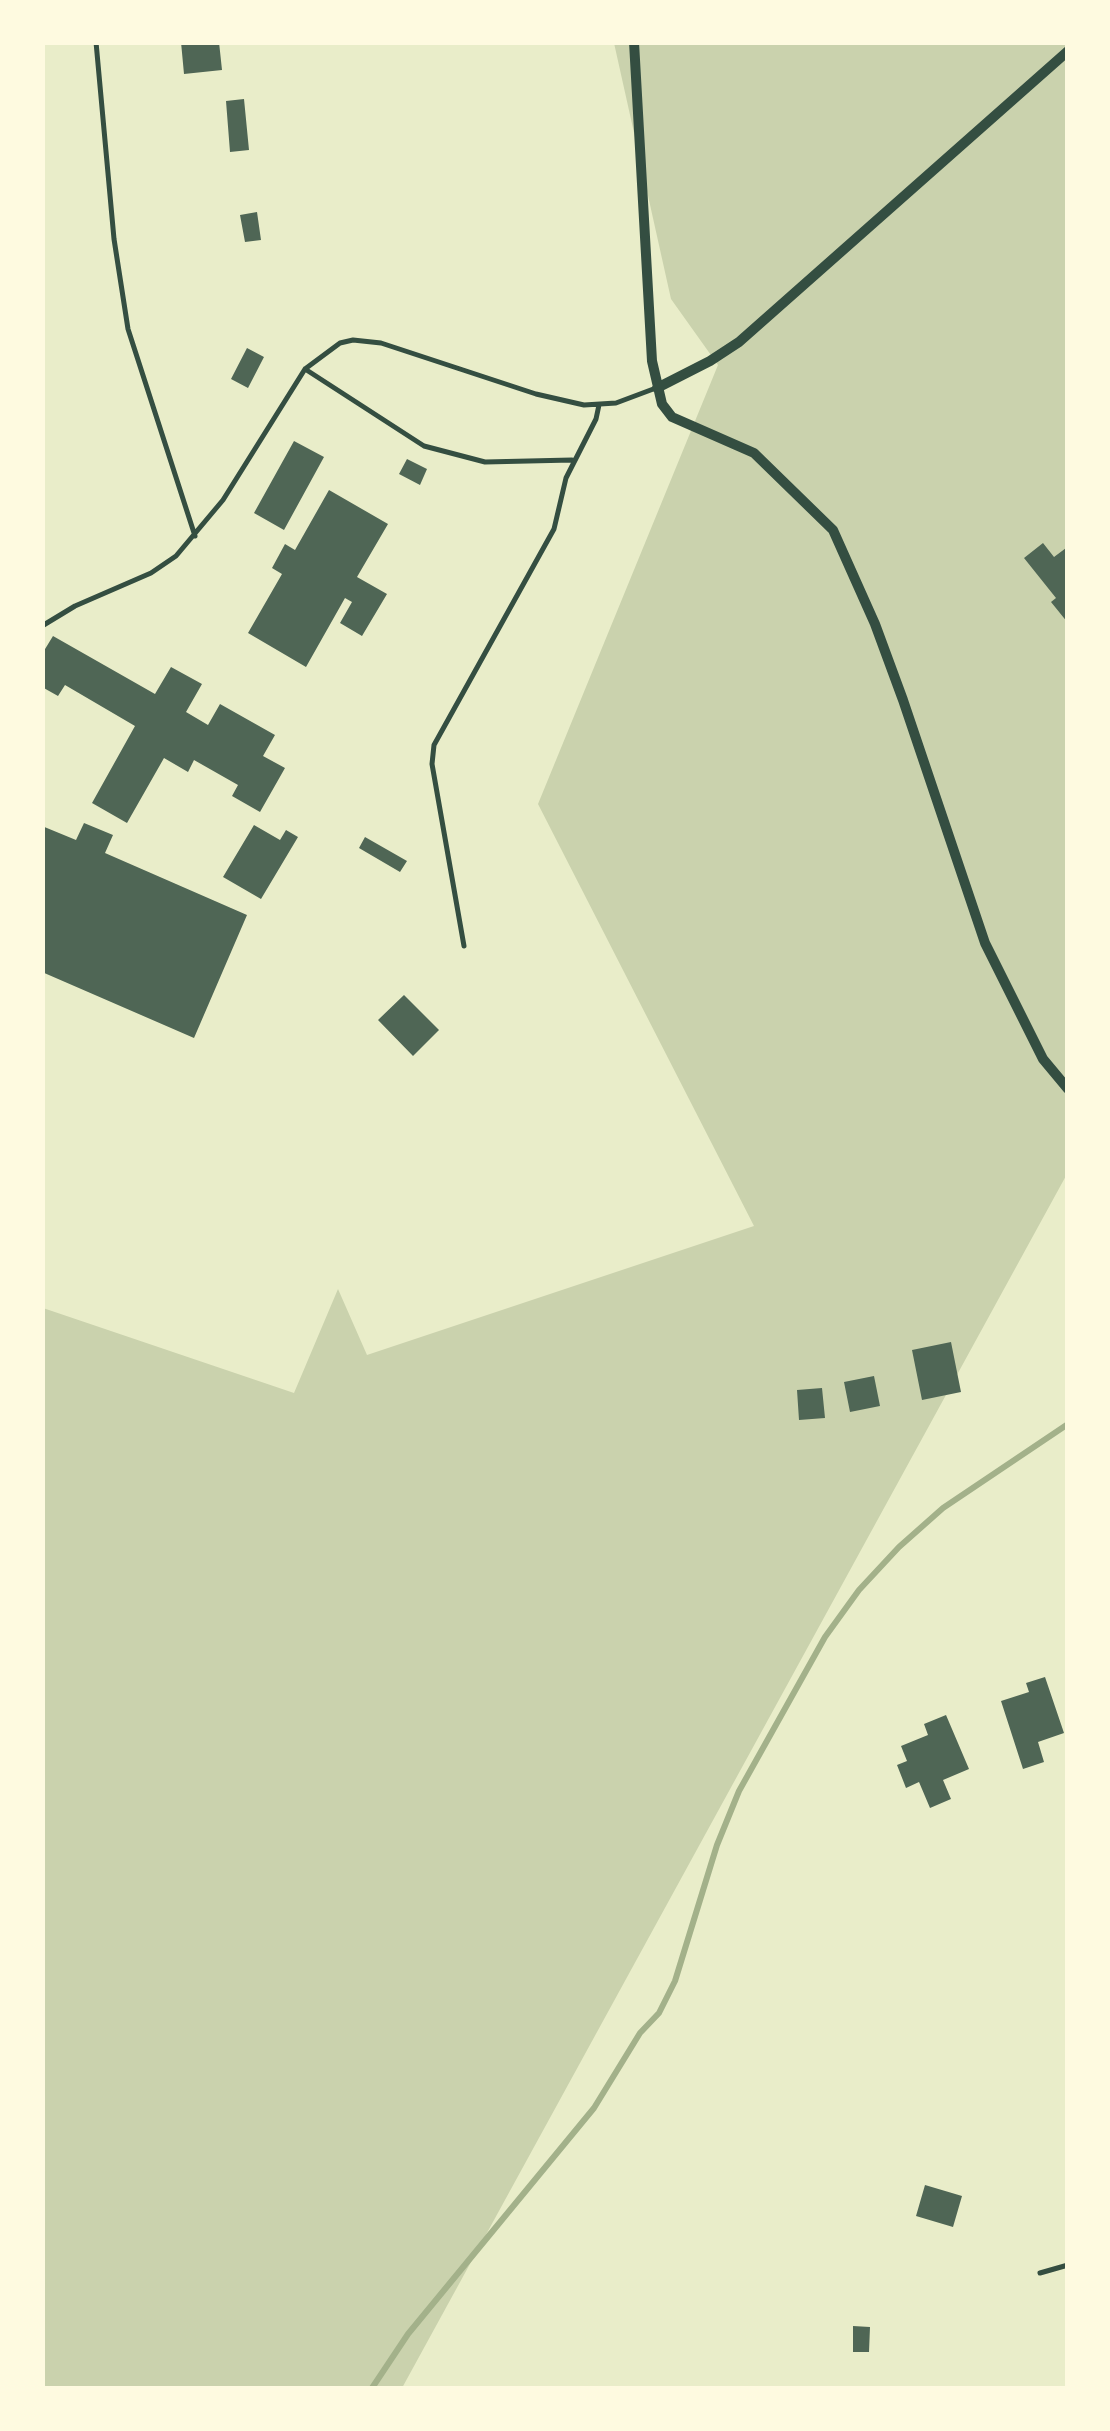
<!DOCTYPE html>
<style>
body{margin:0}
#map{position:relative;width:1110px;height:2431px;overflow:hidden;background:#e9edc9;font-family:Raleway,sans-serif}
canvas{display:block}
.frame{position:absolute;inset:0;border:45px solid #fefae0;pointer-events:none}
</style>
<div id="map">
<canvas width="1110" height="2431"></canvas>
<div class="frame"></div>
</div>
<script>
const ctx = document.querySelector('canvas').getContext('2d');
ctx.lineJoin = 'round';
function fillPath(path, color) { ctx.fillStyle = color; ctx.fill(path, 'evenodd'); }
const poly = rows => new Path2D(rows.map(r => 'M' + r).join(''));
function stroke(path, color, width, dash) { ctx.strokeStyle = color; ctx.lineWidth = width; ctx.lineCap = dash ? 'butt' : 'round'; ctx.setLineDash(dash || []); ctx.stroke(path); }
const green = poly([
 [614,43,1067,43,1067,1174,402,2388,43,2388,43,1308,294,1393,338,1289,367,1355,754,1226,538,804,718,365,671,299]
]);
const stream = poly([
 [372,2388,408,2334,594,2108,640,2033,659,2013,675,1981,717,1845,739,1791,825,1637,859,1590,899,1547,943,1508,1068,1424]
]);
const building = poly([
 [181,42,219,42,222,70,184,74],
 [244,99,249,150,230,152,226,101],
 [257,212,261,240,245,242,240,215],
 [247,348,264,357,248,388,231,379],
 [294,441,324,457,284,530,254,513],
 [407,459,427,469,420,485,399,474],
 [329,490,388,524,357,577,387,594,362,636,340,623,352,602,345,598,306,667,248,633,282,574,272,568,285,544,295,550],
 [1043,543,1054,557,1066,548,1068,550,1068,623,1051,602,1056,598,1024,558],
 [53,636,155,694,171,667,202,684,186,712,208,725,220,704,275,735,263,756,285,768,260,812,232,796,238,785,194,760,188,772,164,758,127,823,92,803,135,726,65,685,58,696,42,687,42,654],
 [84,823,113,835,105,853,247,915,194,1038,42,972,42,826,76,840],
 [254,825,280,840,286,830,298,837,261,899,223,877],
 [365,837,407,861,400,872,359,848],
 [404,995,439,1030,413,1056,378,1020],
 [951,1342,961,1392,922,1400,912,1350],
 [874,1376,880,1406,850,1412,844,1382],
 [822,1388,825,1418,799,1420,797,1390],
 [1045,1677,1064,1733,1038,1742,1044,1762,1023,1769,1001,1701,1029,1692,1026,1683],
 [946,1715,969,1769,943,1780,951,1799,930,1808,919,1782,906,1788,897,1765,907,1761,901,1746,928,1735,924,1724],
 [925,2185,962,2196,953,2227,916,2216],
 [853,2326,870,2327,869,2352,853,2352]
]);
const service = poly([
 [96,42,114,239,128,329,195,536],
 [305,369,424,446,485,462,572,460],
 [42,626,75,606,151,573,176,556,223,500,305,369,340,343,353,340,381,343,536,394,584,405,616,403,656,388],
 [464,946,432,764,434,745,554,529,566,478,596,419,599,405],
 [1040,2273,1068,2265]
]);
const minor = poly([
 [634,42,652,361,662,404,672,417,754,453,833,530,875,624,903,700,985,943,1043,1059,1068,1089],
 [657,388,710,361,739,342,1068,51]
]);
fillPath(green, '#cad2ad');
stroke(stream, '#a3b18a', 6);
fillPath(building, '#4f6655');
stroke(service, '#344e41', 5);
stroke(minor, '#344e41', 10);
</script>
